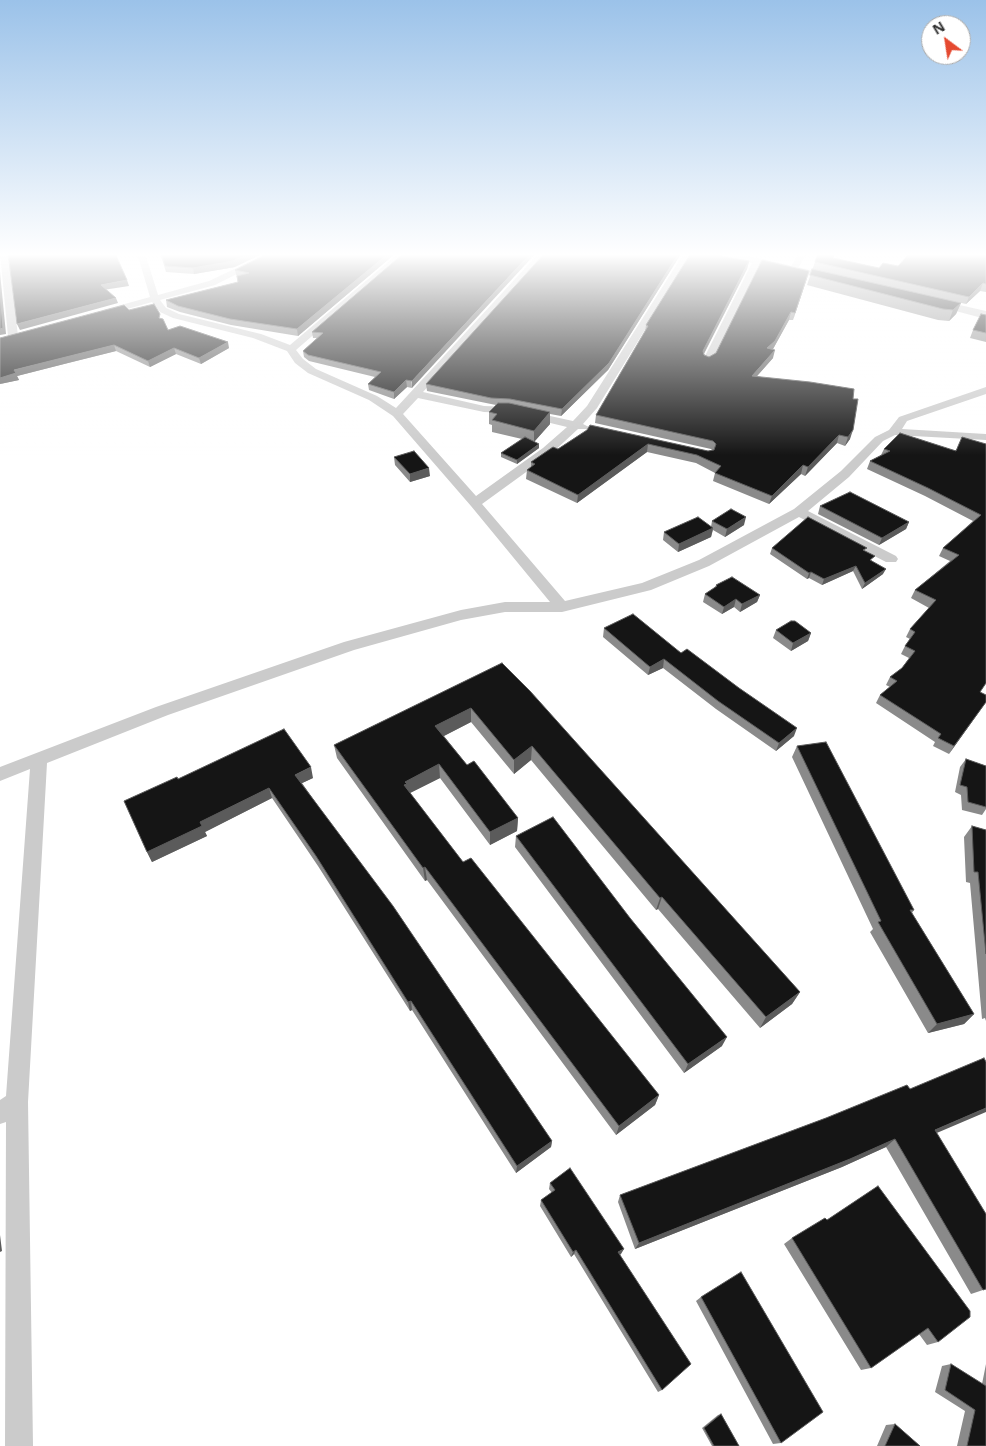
<!DOCTYPE html>
<style>
body{margin:0}
#map{position:relative;width:986px;height:1446px;overflow:hidden;background:#fff;font-family:"Noto Sans",sans-serif}
canvas{display:block}
.north{position:absolute;left:921px;top:15px;width:50px;height:50px;box-sizing:border-box;background:#fff;border:1px solid #ababab;border-radius:50%;rotate:329deg;font-size:14px;font-weight:700;line-height:20px;text-align:center;color:#2e2e2e}
.north::after{content:'';display:block;margin:auto;width:18px;height:22px;background:#e54930;clip-path:polygon(50% 0,100% 100%,50% 72%,0 100%)}
</style>
<div id="map">
<canvas width="986" height="1446"></canvas>
<div class="north">N</div>
</div>
<script>
const ctx = document.querySelector('canvas').getContext('2d');
ctx.lineJoin = 'round';
const poly = rows => new Path2D(rows.map(r => 'M' + r).join(''));
function fillPath(path, color) { ctx.fillStyle = color; ctx.fill(path, 'evenodd'); }
function stroke(path, color, width, dash) { ctx.strokeStyle = color; ctx.lineWidth = width; ctx.lineCap = dash ? 'butt' : 'round'; ctx.setLineDash(dash || []); ctx.stroke(path); }
const minor = poly([
 [0,253,8,253,18,336,13,339,8,336,0,253],
 [137,253,145,253,158,295,209,281,268,253,279,253,215,285,160,300,166,308,179,314,261,334,290,345,399,253,408,253,296,350,303,359,316,369,377,396,396,408,539,253,548,253,423,392,484,406,509,407,573,421,587,406,684,253,692,253,597,408,583,424,589,427,587,429,578,429,551,454,482,504,565,601,642,583,699,560,794,509,841,471,875,437,889,430,899,417,986,387,986,394,907,421,902,429,986,434,986,440,895,435,883,441,849,477,808,511,896,556,898,559,896,562,886,562,799,517,709,566,651,590,562,612,505,612,461,620,354,650,168,715,47,763,28,1102,33,1446,5,1446,6,1122,0,1124,0,1100,6,1096,30,769,0,781,0,767,156,707,344,642,461,610,505,602,550,602,471,506,393,416,369,400,308,373,295,363,287,351,253,338,173,318,160,312,152,302,106,315,103,314,103,310,150,297,137,253],
 [418,398,484,412,509,413,567,427,543,448,476,496,403,414,418,398],
 [799,253,807,253,797,270,791,270,790,268,799,253],
 [757,258,761,261,713,360,708,363,704,362,703,360,753,261,757,258]
]);
const tertiary = poly([
 [717,253,736,253,837,276,843,279,837,282,722,256,717,253],
 [933,299,986,311,986,319,929,304,927,302,929,300,933,299]
]);
const wall = poly([
 [160,253,235,267,194,274,166,272],
 [396,253,298,336,231,325,180,312,167,307,166,300,238,282,235,270],
 [404,253,412,388,407,387,394,399,369,390,368,384,375,377,309,361,304,357,303,351,317,338,313,338,312,332],
 [679,253,680,253,679,257,608,370,561,416,550,414,550,424,534,442,539,448,517,464,501,457,501,453,522,439,492,432,492,425,489,424,489,412,496,405,491,404,427,391,426,384],
 [986,253,986,292,980,291,966,304,881,285,961,303,956,314,949,321,938,320,807,285,815,262,833,258,879,268,898,266],
 [749,261,747,269,704,354,709,357,716,353,807,278,793,320,789,320,773,349,773,358,757,376,853,399,850,439,845,446,837,443,805,476,801,474,769,504,713,481,715,473,696,463,647,452,577,503,526,479,527,470,531,467,531,462,558,449,587,430,708,451,712,450,711,449,595,423,596,415,645,331,646,325],
 [129,310,162,319,168,330,229,348,201,364,176,354,150,367,116,351,68,363,17,376,19,380,0,384],
 [986,315,986,342,970,338,973,330],
 [986,444,980,692,986,702,949,754,933,746,935,742,876,703,880,695,890,687,886,685,890,677,902,668,909,658,901,654,905,646,910,639,906,637,910,629,929,608,911,598,915,590,950,561,939,556,943,548,973,521,925,496,867,469,870,461,881,455,884,449,956,450],
 [394,457,430,476,410,482,395,465],
 [820,506,909,522,906,529,879,545,818,514],
 [712,521,744,525,725,537,713,530,711,537,678,552,663,540,664,532,711,527],
 [772,548,866,551,872,561,883,574,862,589,853,571,822,585,809,578,807,579,770,554],
 [716,585,760,595,757,602,740,612,734,607,722,614,703,602,705,594,715,588],
 [604,628,681,653,794,736,776,751,716,709,663,668,648,675,603,637],
 [776,630,811,633,808,641,791,651,773,638],
 [502,663,800,992,792,1004,760,1028,658,909,656,910,531,760,514,774,471,722,444,736,467,765,518,818,517,831,490,845,440,778,410,793,463,862,659,1095,655,1105,616,1135,427,880,425,881,337,758,334,745],
 [797,746,914,910,912,913,974,1014,964,1024,928,1033,870,932,873,929,792,757],
 [966,759,986,766,986,809,982,815,962,810,961,795,955,792,960,767],
 [313,778,302,783,552,1141,551,1147,516,1173,412,1010,410,1011,318,866,272,798,205,832,207,836,152,862,147,852,178,779],
 [972,826,986,830,986,1021,985,1018,982,1019,970,883,966,882,964,837],
 [516,836,722,1046,684,1073,515,847],
 [826,1118,936,1133,986,1289,971,1294,886,1147,842,1167,635,1249,618,1202,620,1195],
 [550,1183,621,1254,620,1255,662,1390,658,1392,574,1254,571,1257,540,1206,541,1200,552,1193,549,1189],
 [878,1186,938,1342,927,1345,919,1334,871,1368,861,1370,784,1244,792,1238,827,1220],
 [701,1297,781,1443,773,1444,696,1301],
 [951,1364,982,1384,986,1364,986,1446,957,1446,965,1411,935,1392,942,1366],
 [721,1414,739,1446,712,1446,702,1428,718,1415],
 [895,1424,920,1446,877,1446,886,1425]
]);
const shadedWall = poly([
 [250,253,264,253,235,267,194,274,193,268],
 [389,253,396,253,298,336,297,329],
 [531,253,536,253,412,388,412,381],
 [679,253,680,253,679,257,608,370,561,416,562,409],
 [749,261,747,269,701,359,703,351],
 [809,271,807,278,793,320,795,313],
 [0,272,6,334,0,335],
 [127,280,129,286,103,290,101,285],
 [983,283,980,291,966,304,969,297],
 [116,298,118,303,20,330,17,324],
 [961,303,956,314,949,321,953,310],
 [791,312,789,320,773,349,765,356,767,348],
 [228,342,229,348,201,364,199,358],
 [114,345,116,351,68,363,17,376,19,380,0,384,0,378,14,370],
 [174,348,176,354,150,367,148,361],
 [775,350,773,358,750,384,752,376],
 [406,380,407,387,394,399,394,392],
 [550,412,550,424,534,442,534,431],
 [853,430,850,439,845,446,848,437],
 [839,435,837,443,805,476,808,467],
 [539,444,539,448,517,464,517,460],
 [648,444,647,452,577,503,578,495],
 [803,465,801,474,769,504,772,496],
 [429,468,430,476,410,482,410,474],
 [746,517,744,525,725,537,727,529],
 [909,522,906,529,879,545,882,538],
 [713,528,711,537,678,552,679,544],
 [856,566,853,571,822,585,824,579],
 [886,569,883,574,862,589,865,583],
 [811,572,809,578,807,579,809,573],
 [760,595,757,602,740,612,742,604],
 [736,599,734,607,722,614,724,607],
 [811,633,808,641,791,651,793,643],
 [664,659,663,668,648,675,650,667],
 [986,702,949,754,954,746],
 [471,708,471,722,436,740,435,726],
 [797,728,794,736,776,751,779,743],
 [532,746,531,760,514,774,514,760],
 [439,764,440,778,408,794,404,785,405,782],
 [311,767,313,778,298,785,295,775],
 [269,788,272,798,205,832,207,836,152,862,147,852,200,822],
 [518,818,517,831,490,845,490,832],
 [425,867,427,880,425,881,423,868],
 [662,897,658,909,656,910,660,898],
 [800,992,792,1004,760,1028,766,1017],
 [411,1001,412,1010,410,1011,408,1002],
 [974,1014,964,1024,928,1033,937,1024],
 [727,1037,722,1046,684,1073,688,1064],
 [659,1095,655,1105,616,1135,619,1126],
 [986,1108,986,1112,925,1138,935,1130],
 [895,1139,886,1147,842,1167,635,1249,639,1243],
 [552,1141,551,1147,516,1173,517,1166],
 [0,1235,2,1251,0,1252],
 [624,1249,621,1254,616,1256,618,1252],
 [576,1250,574,1254,571,1257,573,1252]
]);
const building = poly([
 [8,253,115,253,127,280,101,285,116,298,17,324,8,253],
 [161,253,250,253,233,261,193,268,165,266,161,253],
 [269,253,389,253,297,329,230,319,178,306,166,300,238,282,237,276,249,273,235,270,269,253],
 [404,253,531,253,412,381,406,380,394,392,368,384,381,372,308,355,303,351,323,333,312,332,404,253],
 [545,253,679,253,609,363,562,409,510,399,491,398,426,384,545,253],
 [691,253,704,253,749,261,703,351,704,355,709,357,716,353,762,260,809,271,795,313,791,312,775,341,767,348,775,350,752,376,810,382,854,389,853,399,858,399,853,430,848,437,839,435,808,467,803,465,772,496,715,473,721,466,697,455,648,444,578,495,527,470,535,464,531,462,553,447,558,449,587,430,590,425,708,451,714,450,716,444,713,441,596,415,648,326,646,325,691,253],
 [818,253,834,253,833,258,879,268,883,263,898,266,910,253,986,253,986,284,983,283,969,297,815,262,818,253],
 [812,269,961,303,953,310,943,309,810,275,812,269],
 [0,291,3,328,0,329,0,291],
 [154,304,160,314,159,318,163,319,168,330,180,326,228,342,199,358,174,348,148,361,114,345,14,370,16,373,0,378,0,338,124,305,129,310,154,304],
 [981,314,986,315,986,333,973,330,981,314],
 [498,403,509,403,550,412,534,431,492,420,497,414,489,412,498,403],
 [900,433,956,451,962,437,986,444,986,683,980,692,986,695,986,702,954,746,938,738,941,734,880,695,897,681,890,677,902,668,915,651,905,646,915,632,910,629,936,600,915,590,959,555,943,548,981,515,928,488,870,461,890,451,884,449,900,433],
 [525,437,539,444,517,460,501,453,525,437],
 [414,451,429,468,410,474,394,457,414,451],
 [850,492,909,522,882,538,820,506,850,492],
 [731,509,746,517,727,529,712,521,731,509],
 [698,517,713,528,679,544,664,532,698,517],
 [808,517,867,548,863,550,875,556,870,560,886,569,865,583,856,566,824,579,811,572,809,573,772,548,808,517],
 [732,577,760,595,742,604,736,599,724,607,705,594,717,586,716,585,732,577],
 [633,614,681,653,687,649,739,688,797,728,779,743,718,701,664,659,650,667,604,628,633,614],
 [791,621,795,621,811,633,793,643,776,630,791,621],
 [502,663,530,691,800,992,766,1017,662,897,660,898,532,746,514,760,471,708,435,726,467,765,474,761,518,818,490,832,439,764,405,782,407,784,404,785,463,862,471,858,659,1095,619,1126,425,867,423,868,334,745,502,663],
 [284,729,311,767,295,775,393,906,552,1141,517,1166,411,1001,408,1002,316,856,269,788,200,822,202,826,147,852,124,801,177,777,178,779,284,729],
 [826,742,914,910,910,910,974,1014,937,1024,878,922,881,921,797,746,826,742],
 [966,759,986,766,986,807,968,802,967,787,960,785,966,759],
 [553,817,630,918,727,1037,688,1064,516,836,553,817],
 [972,826,986,830,986,954,978,872,974,872,972,826],
 [984,1058,986,1062,986,1108,935,1130,986,1214,986,1289,983,1290,895,1139,850,1159,639,1243,620,1195,826,1118,907,1085,910,1089,984,1058],
 [570,1168,624,1249,618,1252,691,1364,662,1390,576,1250,573,1252,541,1200,555,1190,550,1183,570,1168],
 [878,1186,970,1311,970,1317,938,1342,928,1328,871,1368,792,1238,825,1218,827,1220,878,1186],
 [741,1272,823,1412,781,1443,701,1297,741,1272],
 [951,1364,986,1386,986,1446,967,1446,975,1410,945,1390,951,1364],
 [721,1414,739,1446,714,1446,704,1428,721,1414],
 [895,1424,920,1446,885,1446,895,1424]
]);
fillPath(minor, '#cbcbcb');
fillPath(tertiary, '#cbcbcb');
fillPath(wall, '#8a8a8a');
fillPath(shadedWall, '#5b5b5b');
fillPath(building, '#151515');
stroke(building, '#5b5b5b', 1);
const sky = ctx.createLinearGradient(0, 0, 0, 455);
sky.addColorStop(0, '#9bc2e9');
sky.addColorStop(0.56, '#fff');
sky.addColorStop(1, '#ffffff00');
ctx.fillStyle = sky;
ctx.fillRect(0, 0, 986, 455);
</script>
